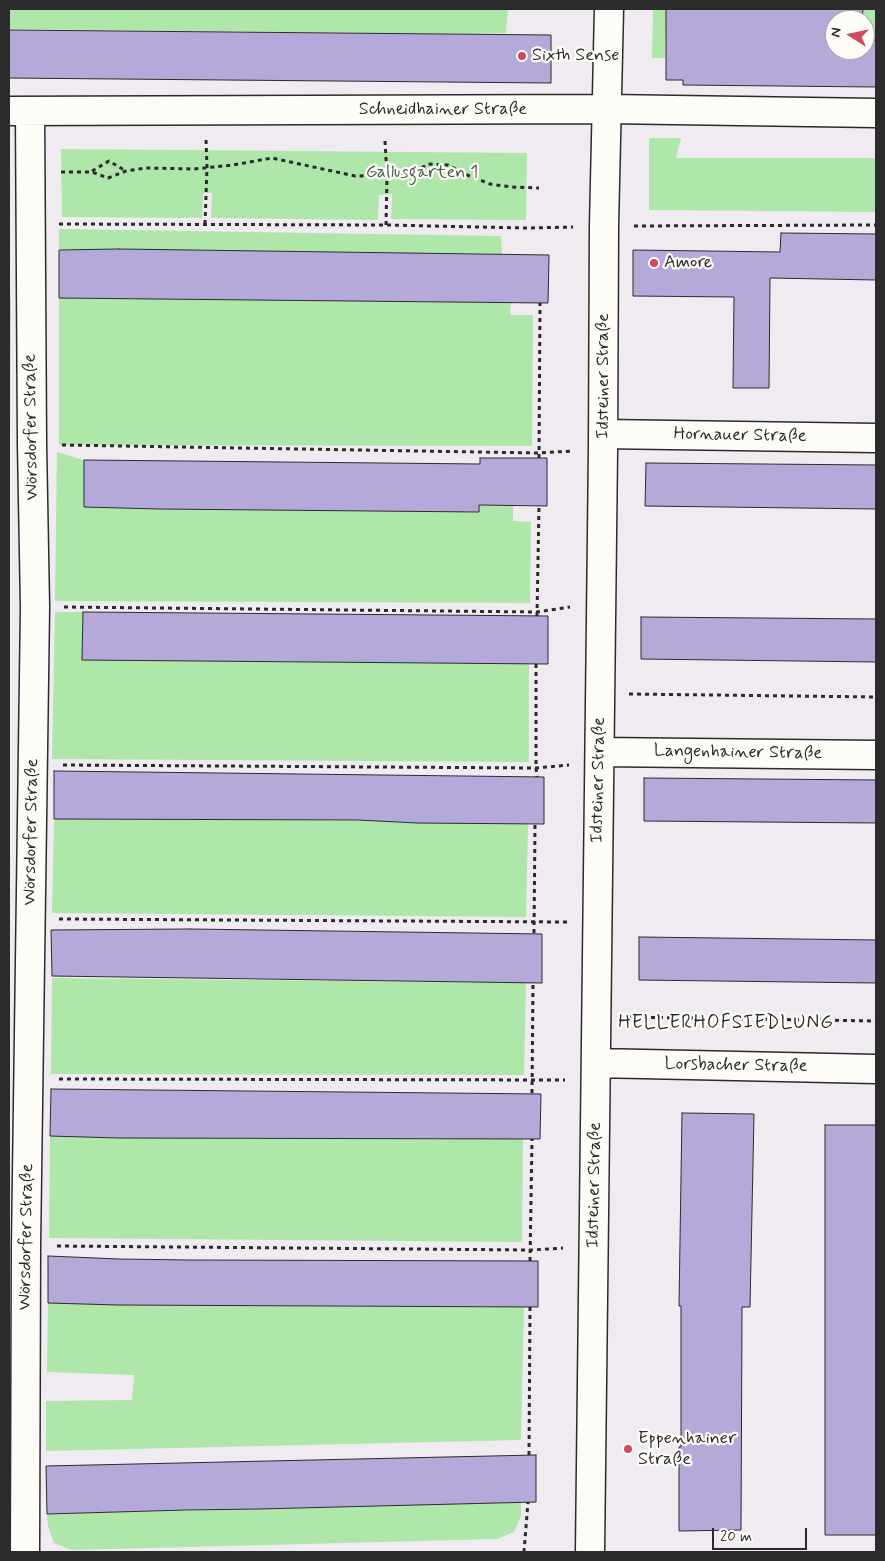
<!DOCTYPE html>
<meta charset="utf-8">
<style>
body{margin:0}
#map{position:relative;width:885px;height:1561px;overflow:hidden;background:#efebf1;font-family:Mynerve,sans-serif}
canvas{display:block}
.frame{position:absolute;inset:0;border:10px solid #2b2b2b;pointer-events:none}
.north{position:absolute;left:825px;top:10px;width:50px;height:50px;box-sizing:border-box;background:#fdfcf7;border:1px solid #a9a8a5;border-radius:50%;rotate:280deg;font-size:14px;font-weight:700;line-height:20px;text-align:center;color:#2b2b2b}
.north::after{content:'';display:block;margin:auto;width:18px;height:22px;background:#d1495b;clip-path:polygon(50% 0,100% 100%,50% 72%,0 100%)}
.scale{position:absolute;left:712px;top:1528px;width:95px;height:22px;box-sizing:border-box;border:2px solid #2b2b2b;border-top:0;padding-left:6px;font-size:15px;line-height:18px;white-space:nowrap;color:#2b2b2b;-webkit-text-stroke:4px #fdfcf7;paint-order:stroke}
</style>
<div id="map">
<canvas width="885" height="1561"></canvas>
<div class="frame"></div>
<div class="north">N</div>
<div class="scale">20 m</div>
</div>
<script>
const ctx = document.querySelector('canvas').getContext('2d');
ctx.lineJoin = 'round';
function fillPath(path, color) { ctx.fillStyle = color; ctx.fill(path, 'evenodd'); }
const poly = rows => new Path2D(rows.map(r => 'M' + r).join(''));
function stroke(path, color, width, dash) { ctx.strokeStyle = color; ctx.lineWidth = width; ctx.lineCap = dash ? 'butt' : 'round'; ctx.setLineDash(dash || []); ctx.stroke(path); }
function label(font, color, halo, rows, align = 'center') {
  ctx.font = font + ' Mynerve,sans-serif'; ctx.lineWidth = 4.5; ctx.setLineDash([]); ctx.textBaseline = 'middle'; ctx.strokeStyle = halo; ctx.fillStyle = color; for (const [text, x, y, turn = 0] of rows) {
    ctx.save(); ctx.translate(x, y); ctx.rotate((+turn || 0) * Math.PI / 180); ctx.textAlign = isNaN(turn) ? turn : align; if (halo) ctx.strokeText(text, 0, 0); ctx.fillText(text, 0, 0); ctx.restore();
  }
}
const green = poly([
 [9,9,508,9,506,33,469,34,9,29],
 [653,9,666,9,665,58,652,58],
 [863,9,876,9,876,40,865,40,865,20,862,20],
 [649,138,681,138,676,158,876,158,876,212,649,210],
 [61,149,527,153,526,220,391,219,392,194,379,195,378,220,211,218,212,193,203,193,202,218,62,217],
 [59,229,501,236,502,254,59,249],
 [9,298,11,298,10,438,9,438],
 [59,298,415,301,511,303,510,315,533,315,532,446,59,445],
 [57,452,84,460,84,507,479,512,479,505,513,505,513,521,531,522,530,603,55,601],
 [55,612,83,612,83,660,529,663,529,762,52,759],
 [54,819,407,821,528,824,526,917,52,913],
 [52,978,526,983,524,1075,51,1074],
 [50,1136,523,1139,522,1242,49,1238],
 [48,1303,397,1307,524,1307,521,1440,46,1451,46,1401,132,1400,134,1375,47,1372],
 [521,1502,521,1516,514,1532,497,1539,72,1550,54,1543,48,1526,47,1514]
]);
const building = poly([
 [666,9,863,9,862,20,835,20,835,50,865,50,865,40,876,40,876,87,683,85,683,80,666,80,666,9],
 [9,30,551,35,551,83,9,78,9,30],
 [781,233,876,234,876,280,770,278,769,388,733,388,734,297,633,296,633,250,780,252,781,233],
 [119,249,549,255,548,303,59,298,59,250,119,249],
 [480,458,547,458,547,506,479,505,479,512,159,509,84,507,84,460,480,464,480,458],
 [646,463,876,465,876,509,645,506,646,463],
 [83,612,548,616,548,664,82,660,83,612],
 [641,617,876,619,876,662,641,659,641,617],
 [54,771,544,777,544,824,417,823,358,820,54,819,54,771],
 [644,778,876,780,876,823,644,821,644,778],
 [190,929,542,934,542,983,52,976,51,930,190,929],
 [639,937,876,940,876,983,639,980,639,937],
 [51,1089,541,1094,540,1139,119,1138,50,1136,51,1089],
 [682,1113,754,1114,750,1307,742,1307,741,1530,679,1531,679,1447,681,1447,681,1306,679,1306,682,1113],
 [825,1125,876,1125,876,1535,825,1535,825,1125],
 [48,1256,119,1259,189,1260,538,1261,538,1307,118,1305,48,1303,48,1256],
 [536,1455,536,1502,258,1509,186,1510,47,1514,46,1466,536,1455]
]);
const path = poly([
 [385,141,387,176,386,225],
 [92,171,109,161,126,171],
 [61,172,92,172,108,178,126,171,146,168,194,169,233,165,272,158,355,176,409,175,428,164,448,165,467,175,490,184,511,187,539,188],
 [59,224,386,225,526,228,573,227],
 [205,224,207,167,206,140],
 [634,226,876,225],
 [62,445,538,453,573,451],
 [539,458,540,303],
 [64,607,537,612,570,607],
 [537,616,539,506],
 [536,664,536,768,537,777],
 [629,694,876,697],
 [63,765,536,768,569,765],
 [59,919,568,922],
 [534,933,535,824],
 [627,1017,876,1021],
 [59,1079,565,1080],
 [532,1093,533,983],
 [57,1246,531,1250,563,1248],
 [530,1261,532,1139],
 [529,1455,530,1307],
 [524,1552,528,1502]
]);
const minor = poly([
 [9,111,607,109,876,113],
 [603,434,876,438],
 [600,752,876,755],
 [596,1063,876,1069],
 [25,1552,26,1246,35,607,32,444,30,111],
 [590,1552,603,450,604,226,609,9]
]);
const markers = [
 [522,56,5,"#d1495b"],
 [654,263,5,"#d1495b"],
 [628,1449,5,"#d1495b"]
];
const poiNames = [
 ["Sixth Sense",532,56],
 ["Amore",664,263],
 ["Eppenhainer",638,1439],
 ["Straße",638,1460]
];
const streetNames = [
 ["Schneidhainer Straße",443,110],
 ["Idsteiner Straße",604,376,-90],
 ["Wörsdorfer Straße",32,427,-91],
 ["Hornauer Straße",740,436,1],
 ["Langenhainer Straße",738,753,1],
 ["Idsteiner Straße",599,780,-89],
 ["Wörsdorfer Straße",32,832,-89],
 ["Lorsbacher Straße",736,1066,1],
 ["Idsteiner Straße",595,1185,-89],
 ["Wörsdorfer Straße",27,1237,-89]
];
const parkNames = [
 ["Gallusgarten 1",422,173]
];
const neighbourhoodNames = [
 ["HELLERHOFSIEDLUNG",726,1024]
];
fillPath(green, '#afe6aa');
fillPath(building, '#b5a9da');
stroke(building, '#2b2b2b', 1);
stroke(minor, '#2b2b2b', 31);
stroke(path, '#2b2b2b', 3, [4, 4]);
stroke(minor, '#fdfcf7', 28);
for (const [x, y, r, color] of markers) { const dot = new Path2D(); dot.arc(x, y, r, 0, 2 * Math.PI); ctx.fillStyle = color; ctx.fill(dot); stroke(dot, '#fdfcf7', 2); }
label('18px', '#2b2b2b', '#fdfcf7', poiNames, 'left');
label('18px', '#2b2b2b', '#fdfcf7', streetNames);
label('18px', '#4c5a4b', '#fdfcf7', parkNames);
ctx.letterSpacing = '1px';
label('19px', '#2b2b2b', '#fdfcf7', neighbourhoodNames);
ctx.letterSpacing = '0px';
</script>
